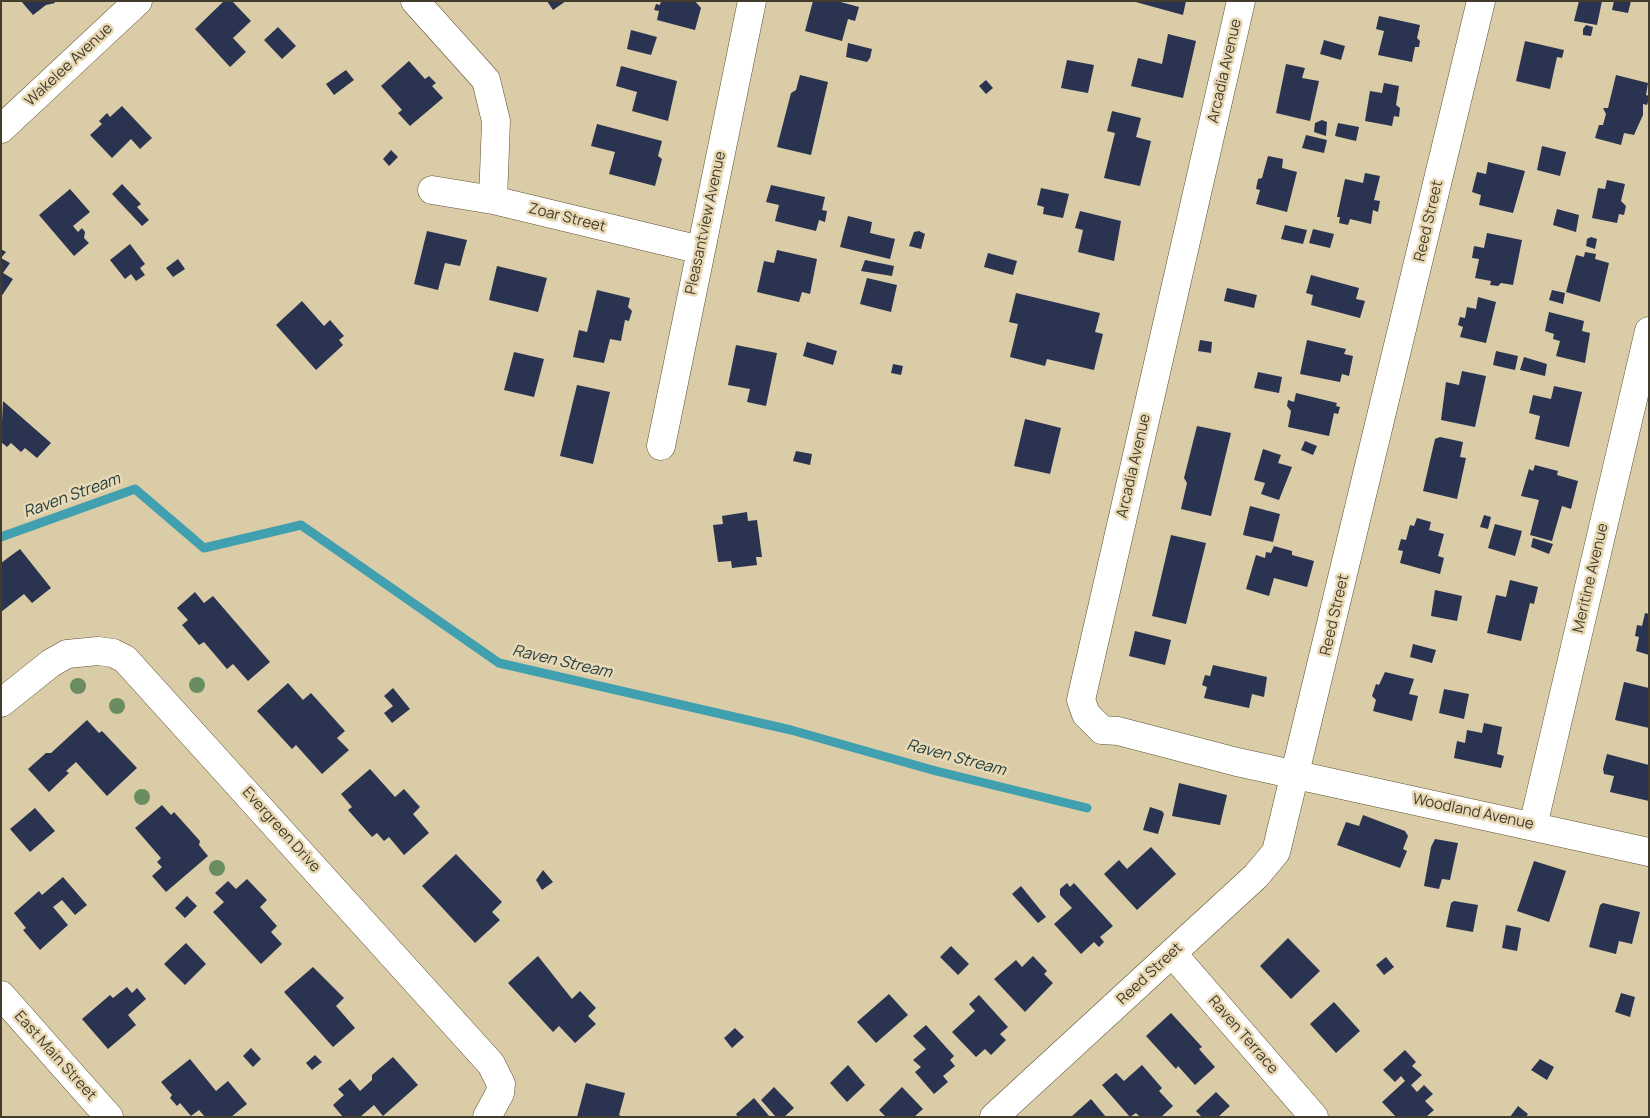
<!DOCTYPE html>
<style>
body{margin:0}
#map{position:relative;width:1650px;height:1118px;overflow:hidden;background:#dbcca8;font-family:Manrope,sans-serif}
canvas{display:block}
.frame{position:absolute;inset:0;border:2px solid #423c2d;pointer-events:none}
</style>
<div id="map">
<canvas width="1650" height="1118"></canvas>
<div class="frame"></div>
</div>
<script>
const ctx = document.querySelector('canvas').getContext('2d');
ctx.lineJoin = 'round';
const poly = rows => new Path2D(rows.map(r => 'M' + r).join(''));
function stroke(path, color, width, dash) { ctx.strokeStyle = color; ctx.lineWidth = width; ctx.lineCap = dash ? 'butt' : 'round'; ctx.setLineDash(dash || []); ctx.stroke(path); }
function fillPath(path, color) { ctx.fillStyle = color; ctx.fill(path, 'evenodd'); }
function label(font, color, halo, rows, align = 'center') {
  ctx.font = font + ' Manrope,sans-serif'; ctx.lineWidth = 5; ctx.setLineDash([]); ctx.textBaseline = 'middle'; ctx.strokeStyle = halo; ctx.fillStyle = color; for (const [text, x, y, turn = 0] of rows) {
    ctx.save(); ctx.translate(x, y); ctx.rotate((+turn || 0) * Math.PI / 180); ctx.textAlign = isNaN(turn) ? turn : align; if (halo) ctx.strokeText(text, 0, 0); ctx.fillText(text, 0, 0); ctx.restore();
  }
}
const stream = poly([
 [1,537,135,489,204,548,301,525,499,663,791,730,936,771,1087,808]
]);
const building = poly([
 [21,1,54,1,55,3,46,5,33,15],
 [224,1,232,1,251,21,233,38,246,52,230,67,195,29],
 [547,1,566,1,553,10],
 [661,1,695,1,701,8,695,30,657,20,659,11,654,10,656,4,660,5],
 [813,1,837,1,859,7,855,21,848,19,842,41,805,31],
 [1132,1,1186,1,1183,15],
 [1579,1,1602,1,1597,25,1574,21],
 [1614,1,1631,1,1628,13,1612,10],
 [1379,16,1420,25,1417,38,1420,41,1419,47,1415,47,1412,62,1378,55,1384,31,1376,29],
 [1586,25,1593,27,1591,36,1583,35,1583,29],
 [278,27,296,46,282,59,264,40],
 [631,30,657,37,651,55,627,49],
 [1168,34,1196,41,1183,98,1131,86,1138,58,1162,64],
 [1324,40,1345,46,1341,60,1320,54],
 [1525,41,1564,50,1562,58,1557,57,1550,89,1516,81],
 [848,43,872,49,870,58,867,62,846,57],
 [1067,60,1094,65,1088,93,1061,88],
 [409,61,425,79,429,76,436,83,432,86,443,98,410,126,398,113,402,110,381,86],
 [1286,64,1305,68,1302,78,1319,81,1310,121,1276,113],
 [621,66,677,81,668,121,632,111,637,92,616,86],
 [346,70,354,80,334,95,326,84],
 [800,75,828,82,811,155,777,147,791,93,796,90],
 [1616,75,1648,83,1646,95,1649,96,1649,99,1647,105,1643,104,1643,115,1634,135,1624,133,1621,145,1595,138,1599,125,1603,125,1606,114,1603,108,1608,108],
 [986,80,993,88,986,94,979,86],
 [1384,83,1399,86,1396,105,1400,108,1399,117,1394,116,1392,126,1365,121,1370,91,1382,93],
 [122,106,152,138,140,149,131,139,112,158,90,135,102,124,99,121,107,113,110,117],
 [1112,111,1141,118,1136,137,1151,141,1140,186,1104,178,1115,133,1107,131],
 [1322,120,1327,122,1326,136,1314,132,1315,123],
 [1338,123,1359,127,1356,141,1335,136],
 [597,124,662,141,658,156,662,159,655,186,609,174,615,152,591,146],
 [1306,135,1327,140,1324,153,1302,148],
 [1542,146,1566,152,1560,176,1537,170],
 [391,150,398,157,389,166,383,159],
 [1268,156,1283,159,1282,168,1297,172,1287,212,1256,204,1260,190,1256,189,1258,179,1262,178],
 [1488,162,1525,171,1513,213,1479,205,1481,195,1472,192,1477,172,1486,174],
 [1365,173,1380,176,1374,200,1380,201,1378,212,1373,210,1371,224,1350,219,1348,225,1339,223,1340,217,1337,217,1345,179,1363,183],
 [1607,180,1625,184,1621,201,1626,206,1624,215,1619,214,1617,223,1592,218,1598,188,1605,189],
 [122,184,141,204,137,207,149,220,142,226,112,194],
 [771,185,825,197,822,210,827,211,825,222,819,220,816,231,775,221,779,205,766,202],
 [1041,188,1069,194,1063,218,1043,214,1044,207,1037,205],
 [70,189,90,212,73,226,78,232,82,228,85,232,84,238,89,243,74,256,39,215],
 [1557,209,1579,215,1576,232,1553,225],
 [1080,211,1121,221,1114,261,1078,252,1083,230,1075,228],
 [848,216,872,222,870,233,895,239,890,259,840,247],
 [1285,225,1307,230,1303,244,1281,239],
 [1313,229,1334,234,1330,248,1309,243],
 [427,231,467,240,460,266,445,263,438,290,414,284],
 [919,231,925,234,921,249,909,246,914,232],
 [1487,233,1522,240,1513,285,1501,283,1498,286,1490,285,1491,281,1475,278,1479,259,1472,258,1474,246,1484,248],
 [1591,237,1597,239,1595,249,1586,246,1587,239],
 [130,244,145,264,140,268,145,275,136,281,131,274,125,279,110,260],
 [1,249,6,252,1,258,10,263,3,273,13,279,1,297],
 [777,250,817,259,810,294,802,292,799,302,757,292,764,261,774,263],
 [1585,252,1596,254,1595,259,1609,263,1600,302,1566,292,1576,255,1584,257],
 [988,253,1017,261,1013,275,984,267],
 [178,259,185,269,173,277,166,268],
 [865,260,894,266,892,276,861,271],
 [497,266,547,278,538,312,489,300],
 [1311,275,1359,288,1356,299,1365,301,1360,318,1311,305,1313,295,1306,293],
 [867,278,897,285,891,312,860,304],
 [1227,288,1257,295,1254,308,1224,301],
 [597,290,630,298,628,307,632,311,629,321,625,320,621,341,610,339,604,363,573,357,579,330,587,332],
 [1552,290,1565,293,1563,304,1549,300],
 [1016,293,1100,313,1095,332,1103,334,1094,370,1047,359,1045,366,1010,357,1018,324,1009,322],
 [1478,297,1496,302,1486,343,1460,337,1463,327,1458,325,1460,317,1465,318,1467,307,1476,309],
 [302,301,324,326,330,320,344,336,339,340,343,345,316,370,276,325],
 [1549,312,1584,321,1582,331,1590,333,1585,363,1556,356,1560,341,1553,339,1554,334,1545,331],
 [1200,340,1212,342,1211,353,1198,351],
 [1307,340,1346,349,1344,354,1353,356,1349,376,1342,374,1340,382,1300,374],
 [807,342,837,351,833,365,803,356],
 [736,345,777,353,766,406,747,402,750,389,728,385],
 [1496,351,1518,356,1515,370,1493,365],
 [514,352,544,359,534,397,504,390],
 [1524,357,1547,364,1545,376,1520,370],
 [893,364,903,366,901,375,891,373],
 [1462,371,1486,376,1475,427,1441,420,1446,382,1459,385],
 [1258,372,1282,377,1279,393,1254,388],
 [577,385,610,392,593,464,560,456],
 [1554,386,1582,392,1569,447,1535,439,1540,416,1529,413,1533,395,1551,399],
 [1296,393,1337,403,1336,406,1340,407,1338,414,1334,413,1329,436,1288,427,1291,411,1287,406,1288,400,1294,402],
 [3,401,51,443,37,458,25,448,21,452,11,443,7,447,1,442],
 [1025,419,1061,428,1050,474,1014,466],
 [1197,426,1231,433,1211,516,1181,509,1187,483,1184,478],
 [1440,437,1463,442,1460,457,1466,458,1457,499,1423,491,1435,439],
 [1305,441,1317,446,1313,455,1301,450],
 [1263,449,1281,455,1278,463,1292,467,1279,500,1261,494,1265,483,1254,480],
 [796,451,812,454,810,465,793,461],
 [1535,465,1558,471,1557,475,1578,481,1571,509,1562,506,1552,541,1530,535,1539,500,1521,496,1529,469,1533,471],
 [1250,506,1280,514,1273,542,1243,535],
 [747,512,748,521,757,520,762,557,756,557,757,565,732,568,731,561,718,562,713,525,723,524,722,516],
 [1484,515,1491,517,1488,529,1480,527],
 [1417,518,1431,522,1429,530,1444,534,1438,556,1444,558,1440,574,1400,563,1403,551,1398,550,1401,539,1406,540,1410,525,1414,526],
 [1495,524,1522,531,1515,556,1488,548],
 [1171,535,1206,543,1186,624,1152,616],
 [1533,538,1553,544,1549,554,1531,547],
 [1274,546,1292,551,1292,555,1314,561,1307,587,1274,578,1269,596,1246,589,1256,555,1265,558,1266,552,1271,553],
 [20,549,51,588,32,603,24,594,1,612,1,563],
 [1510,580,1538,587,1534,604,1530,603,1521,641,1487,633,1496,595,1506,597],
 [1435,590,1462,596,1457,621,1431,616],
 [195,592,204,603,213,596,270,662,248,681,233,664,227,669,204,642,199,645,182,625,188,620,177,608],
 [1645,613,1649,614,1649,655,1636,651,1639,637,1635,636,1637,625,1642,626],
 [1135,631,1171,640,1165,665,1129,656],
 [1413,644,1436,650,1432,663,1410,657],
 [1213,665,1267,677,1264,697,1252,694,1249,708,1204,698,1207,687,1202,685,1205,675,1210,676],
 [1385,672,1414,679,1409,694,1418,696,1412,721,1373,711,1376,700,1372,696,1376,684,1379,685],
 [1624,682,1649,688,1649,728,1615,720],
 [288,683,303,700,311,693,345,731,337,738,349,750,322,774,296,745,292,749,257,711],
 [393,688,410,709,392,723,384,713,393,706,384,696],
 [1444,689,1469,694,1464,719,1439,713],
 [87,720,99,733,102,731,137,768,107,796,76,762,66,771,69,773,49,792,28,769,46,753,51,753],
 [1484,723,1502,727,1497,754,1504,756,1501,768,1454,758,1457,741,1465,743,1467,730,1482,733],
 [1607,754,1649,765,1649,801,1610,792,1614,776,1604,774,1603,769],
 [370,769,395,797,404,789,420,807,413,814,429,833,404,855,389,837,384,841,377,833,372,837,348,810,352,807,341,794],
 [1179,783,1227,795,1220,825,1172,816],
 [162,805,171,815,174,812,200,841,199,845,208,856,166,892,152,876,162,867,157,862,161,858,135,828],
 [1150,807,1162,811,1164,814,1158,834,1143,830],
 [35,808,55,831,30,852,10,829],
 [1363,815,1405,831,1408,836,1403,849,1407,851,1400,868,1337,845,1346,822,1359,826],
 [1435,839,1458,843,1450,880,1442,879,1439,889,1424,886,1431,847],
 [1151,847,1176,874,1137,910,1104,874,1119,860,1127,869],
 [456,854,502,902,492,912,500,920,475,943,422,886],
 [1534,861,1566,871,1549,922,1517,911],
 [543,870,553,882,542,890,536,880],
 [63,877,87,905,75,915,62,900,53,907,68,925,40,950,23,930,26,928,14,913,39,891,42,895],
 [247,879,267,900,260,907,277,926,271,932,282,944,261,964,213,912,224,902,215,893,228,881,236,889],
 [1067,883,1070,887,1074,883,1113,926,1100,937,1104,942,1099,947,1094,942,1081,954,1054,924,1072,908,1060,895,1060,889],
 [1021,886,1046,917,1038,923,1012,894],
 [187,896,197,906,185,918,175,908],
 [1454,901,1478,905,1473,932,1446,927,1451,903],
 [1603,903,1640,912,1632,944,1619,941,1616,954,1589,947,1600,905],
 [1506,925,1521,928,1517,951,1502,948],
 [1288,938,1320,971,1291,999,1260,966],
 [186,943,206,964,185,985,164,964],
 [951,946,969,964,958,975,940,957],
 [538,956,572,999,580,991,596,1008,588,1016,596,1024,575,1043,559,1026,553,1032,508,983],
 [1033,956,1047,971,1044,974,1053,983,1025,1012,994,979,1016,960,1022,967],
 [1386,957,1394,967,1384,975,1376,965],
 [313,967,344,998,336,1006,355,1028,333,1047,284,992],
 [127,987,132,993,137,988,146,999,128,1015,136,1025,108,1049,82,1019,110,995,113,998],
 [1621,993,1635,997,1630,1017,1615,1012],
 [889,994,908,1015,876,1043,857,1022],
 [979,995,1008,1027,1000,1034,1006,1040,991,1055,985,1049,976,1057,952,1032,975,1011,969,1004],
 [1334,1002,1360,1031,1336,1053,1310,1024],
 [1171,1013,1202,1047,1199,1049,1215,1067,1195,1085,1178,1066,1176,1069,1146,1036],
 [926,1025,954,1056,950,1060,955,1066,943,1076,948,1082,934,1094,915,1072,921,1067,913,1060,926,1049,913,1036],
 [735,1028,744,1037,732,1048,724,1038],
 [251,1048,261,1059,253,1067,243,1056],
 [1405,1050,1416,1062,1412,1066,1422,1075,1411,1085,1417,1092,1424,1085,1433,1094,1425,1101,1434,1110,1426,1117,1396,1117,1382,1102,1405,1081,1401,1076,1395,1082,1383,1070],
 [315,1055,322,1062,312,1070,306,1063],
 [393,1057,418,1085,383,1116,374,1105,360,1117,343,1117,333,1105,344,1095,338,1089,350,1079,360,1091,372,1080,372,1075],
 [190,1059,216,1091,228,1081,247,1104,231,1117,205,1117,199,1110,191,1116,180,1103,177,1106,170,1098,172,1095,161,1082],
 [1540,1059,1554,1067,1547,1080,1531,1070],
 [848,1065,865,1085,847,1102,830,1083],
 [1142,1065,1162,1088,1159,1091,1173,1106,1161,1117,1140,1117,1136,1113,1130,1117,1102,1085,1116,1073,1124,1081],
 [586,1083,625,1093,619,1115,623,1117,577,1117],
 [774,1087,794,1108,784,1117,776,1117,761,1100],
 [902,1087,923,1109,914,1117,886,1117,879,1110],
 [1216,1092,1230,1106,1218,1117,1202,1117,1196,1111],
 [754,1098,770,1117,738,1117,736,1114],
 [1091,1099,1106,1117,1071,1117],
 [1518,1106,1528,1114,1526,1117,1510,1117]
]);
const minor = poly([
 [415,1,486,80,496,121,493,200],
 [1241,1,1081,700,1086,714,1102,730,1118,731,1237,762,1649,852],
 [1,129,138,1],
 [432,190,493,200,701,250],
 [661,446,752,1],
 [1,703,51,663,67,654,98,651,113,653,125,659,491,1064,501,1084,500,1093,487,1117],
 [1533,826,1649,331],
 [1172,953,1314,1117],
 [994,1117,1256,876,1276,852,1481,1]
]);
const secondary = poly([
 [1,995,109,1117]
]);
const trees = [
 [197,685],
 [78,686],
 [117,706],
 [142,797],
 [217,868]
];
const streetNames = [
 ["Wakelee Avenue",69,65,-43],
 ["Arcadia Avenue",1225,71,-77],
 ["Zoar Street",567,218,14],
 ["Reed Street",1429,221,-77],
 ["Pleasantview Avenue",706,223,-78],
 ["Arcadia Avenue",1134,466,-77],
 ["Meritine Avenue",1591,578,-77],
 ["Reed Street",1335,615,-77],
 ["Woodland Avenue",1473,812,12],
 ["Evergreen Drive",281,830,48],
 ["Reed Street",1150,974,-43],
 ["Raven Terrace",1243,1035,49],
 ["East Main Street",55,1056,48]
];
const waterNames = [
 ["Raven Stream",72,496,-20],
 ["Raven Stream",562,662,13],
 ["Raven Stream",956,758,15]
];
stroke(stream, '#41a0af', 9);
fillPath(building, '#2a3450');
stroke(minor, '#5d5130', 29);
stroke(secondary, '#5d5130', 29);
stroke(minor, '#fff', 28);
stroke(secondary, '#fff', 28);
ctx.fillStyle = '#698d60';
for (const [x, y] of trees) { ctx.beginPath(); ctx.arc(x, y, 8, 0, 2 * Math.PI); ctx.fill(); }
label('15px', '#423c2d', '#e8d9b4', streetNames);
label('italic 16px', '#223f44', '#e8d9b4', waterNames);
</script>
